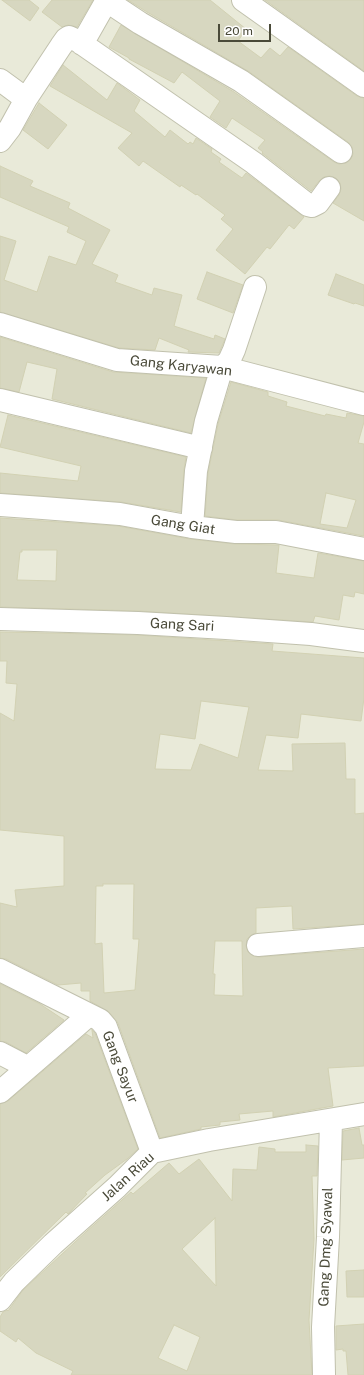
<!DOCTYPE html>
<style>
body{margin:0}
#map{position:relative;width:364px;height:1375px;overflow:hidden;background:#f5f6eb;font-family:"Public Sans",sans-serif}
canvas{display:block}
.scale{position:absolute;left:218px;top:24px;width:53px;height:18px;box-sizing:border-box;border:2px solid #4a4a39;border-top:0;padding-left:5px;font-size:12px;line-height:14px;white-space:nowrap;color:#4a4a39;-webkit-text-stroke:3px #fff;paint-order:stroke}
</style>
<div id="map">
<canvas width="364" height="1375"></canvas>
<div class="scale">20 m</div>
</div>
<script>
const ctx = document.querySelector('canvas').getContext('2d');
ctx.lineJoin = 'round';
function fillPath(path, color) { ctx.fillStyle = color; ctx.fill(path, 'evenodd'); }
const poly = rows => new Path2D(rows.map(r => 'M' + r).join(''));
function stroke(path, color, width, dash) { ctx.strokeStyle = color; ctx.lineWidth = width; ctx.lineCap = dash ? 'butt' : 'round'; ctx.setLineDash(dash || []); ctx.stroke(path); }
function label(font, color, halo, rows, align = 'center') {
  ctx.font = font + ' "Public Sans",sans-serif'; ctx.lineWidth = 3; ctx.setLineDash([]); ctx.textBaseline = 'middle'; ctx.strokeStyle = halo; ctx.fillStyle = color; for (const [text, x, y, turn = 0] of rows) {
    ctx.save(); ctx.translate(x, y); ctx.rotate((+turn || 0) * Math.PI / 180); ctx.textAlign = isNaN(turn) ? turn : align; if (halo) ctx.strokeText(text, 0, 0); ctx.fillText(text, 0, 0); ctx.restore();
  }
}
const residential = poly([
 [0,0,364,0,364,1375,0,1375]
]);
const building = poly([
 [2,0,29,0,39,8,30,21,2,0],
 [52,0,93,0,77,27,68,25,62,27,42,12,52,0],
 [128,0,210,0,246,29,238,41,261,58,270,48,280,56,288,47,357,96,364,98,364,221,333,203,339,195,341,189,340,183,336,178,330,176,324,177,319,181,311,191,262,153,263,152,258,148,265,140,232,118,226,128,210,117,220,101,182,72,174,83,129,59,129,58,109,47,121,25,234,92,334,162,339,164,346,163,351,159,353,154,352,147,348,142,248,71,147,12,128,0],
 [265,0,364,0,364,71,265,0],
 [63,65,107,100,117,83,140,100,134,111,165,137,170,130,188,144,190,142,193,144,196,138,212,149,211,152,221,159,219,162,242,178,246,173,304,217,294,229,289,225,270,249,267,247,245,274,216,250,233,229,221,219,225,215,197,194,196,195,181,185,180,187,143,161,139,166,118,148,132,133,50,86,63,65],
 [39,103,67,125,48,149,23,130,39,103],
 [0,166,33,181,30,186,70,203,68,208,110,230,92,264,118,275,115,282,152,295,154,288,182,295,174,326,214,339,215,335,225,339,219,353,188,352,189,350,159,338,155,350,119,348,0,312,0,236,16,241,4,280,37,292,49,256,76,265,86,241,67,232,69,227,0,197,0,166],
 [207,272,243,285,233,313,197,299,207,272],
 [336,274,364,285,364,306,355,303,354,304,328,295,336,274],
 [0,337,113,372,206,378,191,433,52,399,57,369,27,362,19,392,0,388,0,337],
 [231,382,268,392,268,396,287,402,286,406,325,416,326,414,346,418,347,413,364,416,364,422,358,443,364,444,364,536,278,520,237,520,205,516,208,473,218,424,231,382],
 [326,493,356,500,347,528,320,524,326,493],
 [8,415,186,457,184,470,181,512,121,502,0,493,0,473,78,481,81,466,0,447,8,415],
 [0,518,118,526,190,539,235,544,279,545,276,573,314,578,318,553,364,561,364,594,355,592,354,597,343,595,339,620,315,616,313,622,139,611,0,607,0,518],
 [22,550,57,550,56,581,17,580,20,552,22,552,22,550],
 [0,632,137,635,273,644,272,651,364,658,364,698,361,721,301,714,298,738,266,735,258,770,293,771,292,744,345,743,346,779,355,779,355,814,364,813,364,924,293,929,292,906,256,908,256,933,251,935,247,939,246,946,248,952,253,956,259,957,364,949,364,1066,328,1068,333,1106,273,1117,273,1111,239,1114,240,1120,220,1122,220,1125,201,1127,201,1129,160,1138,118,1023,109,1012,90,1001,90,991,81,991,81,983,58,985,6,959,0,958,0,903,17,907,15,890,64,886,64,836,0,830,0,713,14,721,17,684,6,683,7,661,0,661,0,632],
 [201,701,249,707,238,758,200,744,191,770,155,769,160,734,195,739,201,701],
 [103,884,134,884,133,939,139,939,135,990,104,993,102,943,95,944,96,886,103,886,103,884],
 [215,941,242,941,243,996,214,995,215,974,213,974,215,941],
 [0,984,40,1004,64,1020,26,1053,6,1042,0,1041,0,984],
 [92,1030,95,1033,138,1149,127,1159,105,1175,85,1193,87,1194,68,1214,66,1212,0,1277,0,1104,8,1101,86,1034,93,1038,92,1030],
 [359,1128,362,1145,364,1145,364,1158,342,1160,343,1131,359,1128],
 [306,1145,318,1146,317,1176,312,1176,314,1239,309,1320,312,1375,71,1375,73,1371,36,1353,18,1338,16,1342,0,1331,0,1317,3,1312,7,1310,8,1311,23,1290,87,1231,131,1192,133,1194,169,1163,179,1174,199,1159,232,1201,233,1169,257,1170,259,1147,275,1149,275,1152,306,1152,306,1145],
 [215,1218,216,1286,182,1249,215,1218],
 [174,1325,200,1337,187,1371,158,1358,174,1325],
 [364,1270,364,1297,347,1297,346,1271,364,1270],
 [364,1324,364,1375,348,1375,346,1351,343,1351,343,1349,336,1350,336,1326,364,1324]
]);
const minor = poly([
 [243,0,364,86],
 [107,1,140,23,241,81,341,152],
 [82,44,107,0],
 [0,80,26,99],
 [0,141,10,128,26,99,61,46,66,39,69,37,78,41,254,163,308,205,312,206,318,203,329,188],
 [0,324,117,360,222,367,364,404],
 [0,400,201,448],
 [0,505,43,508,120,514,192,527,236,532,276,532,364,549],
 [192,527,196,471,206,421,222,367,229,361,234,350,255,287],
 [0,619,138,623,226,628,311,634,364,641],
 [258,945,364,936],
 [0,970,100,1020,106,1027,152,1152],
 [0,1053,27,1067],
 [0,1092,89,1015],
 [0,1300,14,1282,53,1244,117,1187,152,1152,209,1140,364,1114],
 [324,1374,323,1327,328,1237,331,1120]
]);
const streetNames = [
 ["Gang Karyawan",181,366,6],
 ["Gang Giat",183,525,9],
 ["Gang Sari",182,625,3],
 ["Gang Sayur",120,1067,69],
 ["Jalan Riau",128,1177,-42],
 ["Gang Dmg Syawal",326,1247,-88]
];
fillPath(residential, '#e9ead9');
fillPath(building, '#d7d7c0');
stroke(building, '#d2d1b3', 1);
stroke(minor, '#c1c1ad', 24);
stroke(minor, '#fff', 22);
label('14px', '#4a4a39', '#fff', streetNames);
</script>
